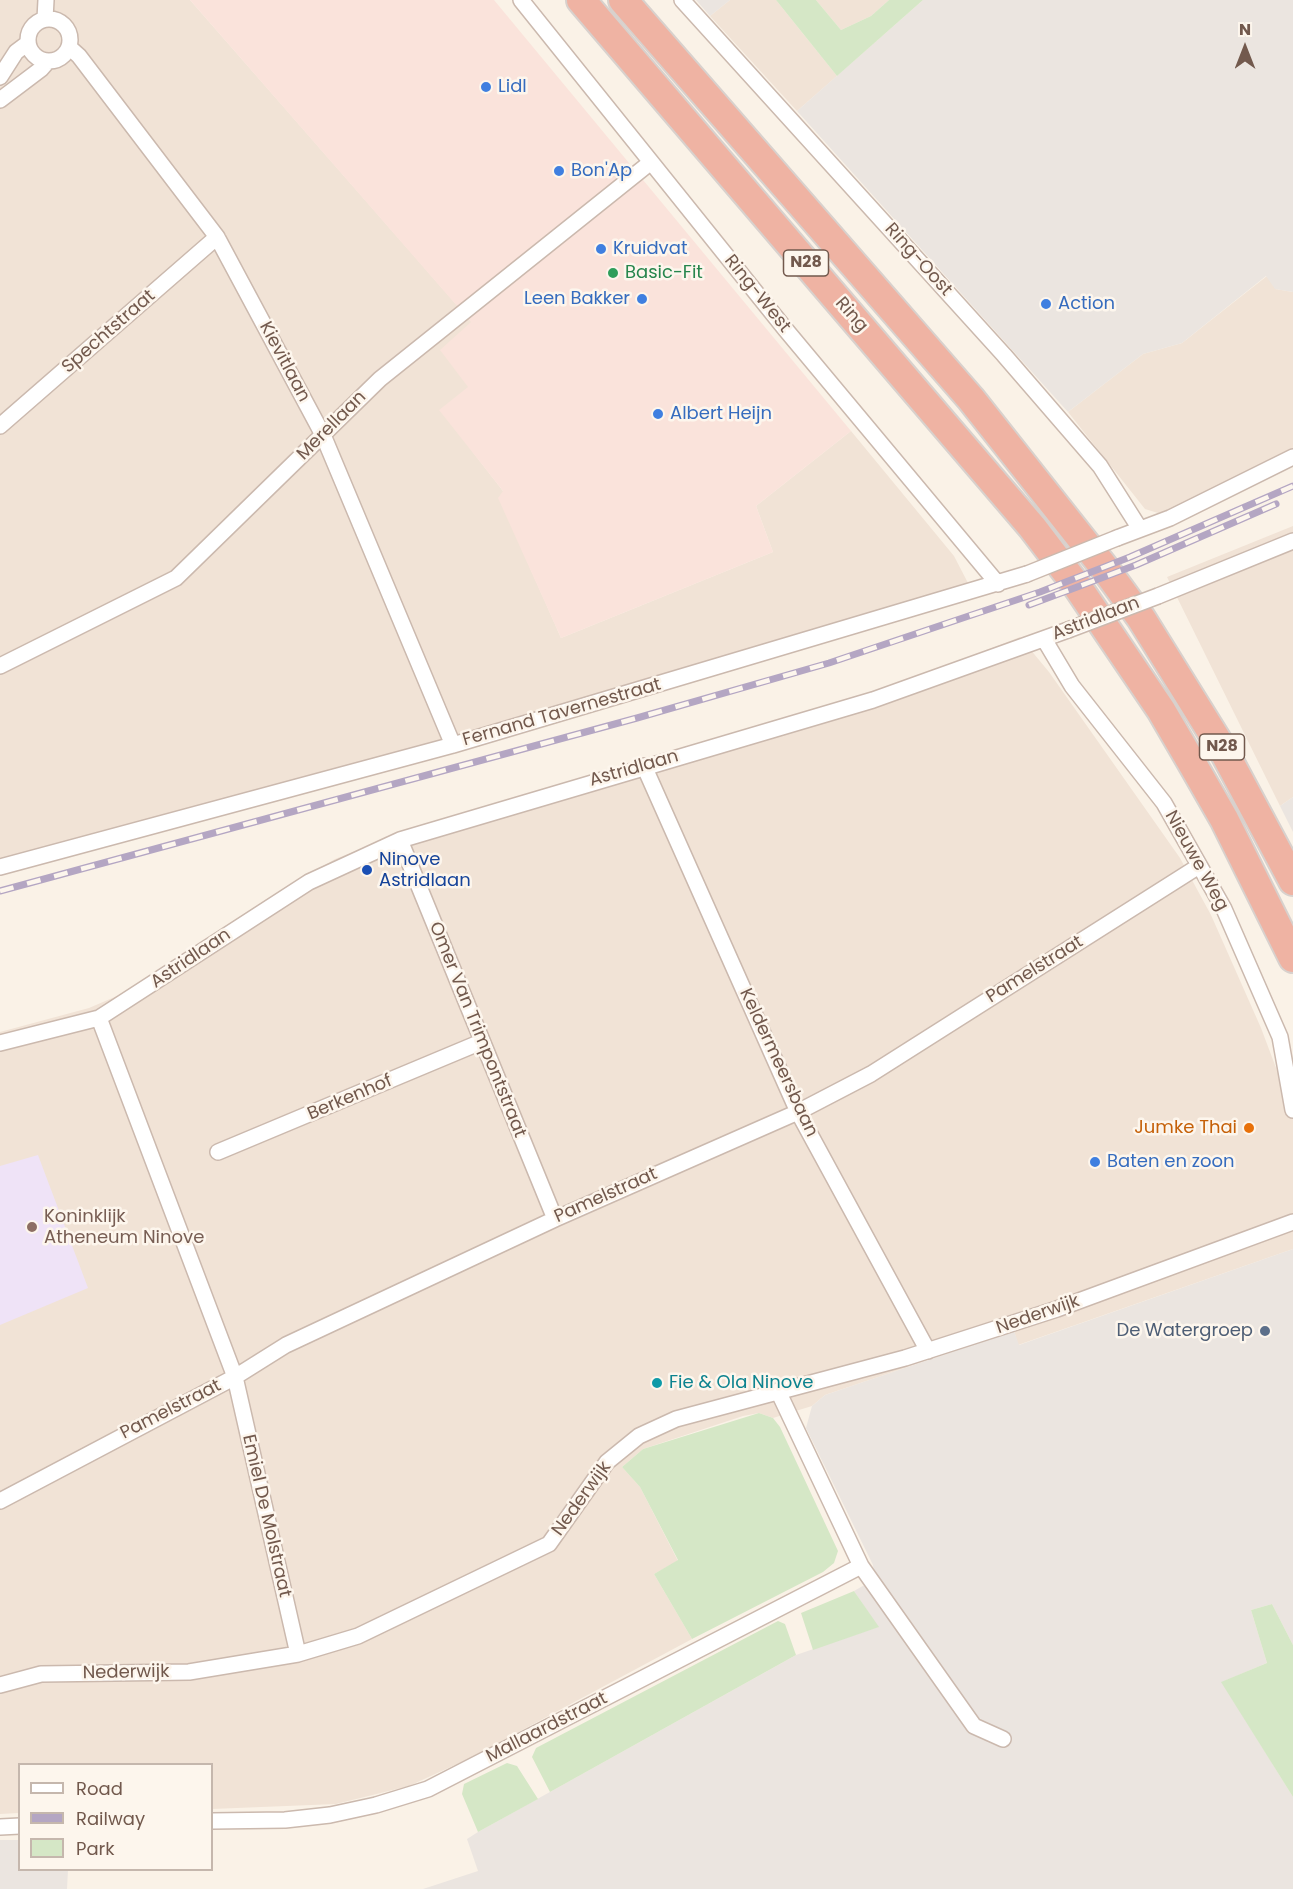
<!DOCTYPE html>
<style>
body{margin:0}
#map{position:relative;width:1293px;height:1889px;overflow:hidden;background:#faf2e7;font-family:Poppins,sans-serif}
canvas{display:block}
.legend{position:absolute;left:18px;top:1763px;width:195px;height:108px;box-sizing:border-box;background:#fdf6ed;border:2px solid #c5b7ad;margin:0;padding:8px 10px;list-style:none;font-size:18px;color:#72594d}
.legend li{display:flex;align-items:center;gap:12px;height:30px}
.legend b{width:30px;border:2px solid #c5b7ad}
.north{position:absolute;left:1215px;top:18px;width:60px;height:60px;-webkit-text-stroke:4px #fdf6ed;paint-order:stroke;rotate:0deg;font-size:16px;font-weight:700;line-height:24px;text-align:center;color:#72594d}
.north::after{content:'';display:block;margin:auto;width:21px;height:27px;background:#72594d;clip-path:polygon(50% 0,100% 100%,50% 72%,0 100%)}
</style>
<div id="map">
<canvas width="1293" height="1889"></canvas>
<ul class="legend">
<li><b style="height:8px;background:#fff"></b>Road</li>
<li><b style="height:8px;background:#b4a6c3"></b>Railway</li>
<li><b style="height:16px;background:#d5e7c6"></b>Park</li>
</ul>
<div class="north">N</div>
</div>
<script>
const ctx = document.querySelector('canvas').getContext('2d');
ctx.lineJoin = 'round';
function fillPath(path, color) { ctx.fillStyle = color; ctx.fill(path, 'evenodd'); }
const poly = rows => new Path2D(rows.map(r => 'M' + r).join(''));
function stroke(path, color, width, dash) { ctx.strokeStyle = color; ctx.lineWidth = width; ctx.lineCap = dash ? 'butt' : 'round'; ctx.setLineDash(dash || []); ctx.stroke(path); }
function label(font, color, halo, rows, align = 'center') {
  ctx.font = font + ' Poppins,sans-serif'; ctx.lineWidth = 5; ctx.setLineDash([]); ctx.textBaseline = 'middle'; ctx.strokeStyle = halo; ctx.fillStyle = color; for (const [text, x, y, turn = 0] of rows) {
    ctx.save(); ctx.translate(x, y); ctx.rotate((+turn || 0) * Math.PI / 180); ctx.textAlign = isNaN(turn) ? turn : align; if (halo) ctx.strokeText(text, 0, 0); ctx.fillText(text, 0, 0); ctx.restore();
  }
}
const residential = poly([
 [0,0,190,0,472,322,468,387,472,451,503,491,521,547,561,638,773,552,756,506,851,431,954,556,968,583,735,656,492,727,0,860],
 [730,0,776,0,837,76,797,111,710,16],
 [816,0,889,0,871,16,841,30],
 [1267,276,1276,289,1293,292,1293,448,1175,509,1158,513,1145,509,1068,412,1143,354,1182,343],
 [1293,526,1293,797,1280,806,1167,577],
 [1020,637,1049,672,1180,858,1211,915,1261,1028,1293,1113,1293,1249,1018,1345,1014,1331,825,1395,812,1406,773,1418,759,1413,743,1416,643,1449,622,1467,640,1487,678,1561,654,1574,692,1639,470,1758,409,1786,336,1804,212,1809,212,1764,20,1764,19,1813,0,1814,0,1032,89,1008,124,993,265,900,335,859,415,828,888,689]
]);
const commercial = poly([
 [190,0,494,0,851,431,756,506,773,552,561,638,498,498,503,491,439,410,468,387,440,350,471,322]
]);
const industrial = poly([
 [696,0,730,0,710,16],
 [923,0,1293,0,1293,292,1275,289,1266,276,1182,343,1143,354,1068,412,797,111],
 [1293,797,1293,832,1280,806],
 [1293,1249,1293,1645,1272,1604,1251,1610,1267,1663,1222,1682,1293,1797,1293,1889,423,1889,478,1871,467,1839,478,1832,796,1655,878,1627,854,1591,875,1579,873,1565,806,1428,812,1406,825,1395,1014,1331,1019,1345],
 [0,1840,19,1840,20,1870,68,1870,67,1889,0,1889]
]);
const education = poly([
 [38,1155,88,1288,0,1325,0,1166]
]);
const green = poly([
 [776,0,816,0,841,30,871,16,889,0,923,0,837,76],
 [759,1413,773,1418,780,1427,838,1551,834,1563,823,1572,692,1639,654,1574,678,1560,640,1487,622,1467,643,1449],
 [854,1591,879,1627,813,1650,801,1613],
 [1272,1604,1293,1645,1293,1797,1221,1682,1267,1663,1251,1610],
 [778,1621,785,1624,796,1655,550,1792,532,1757,536,1748],
 [507,1763,517,1766,538,1799,478,1832,462,1794,464,1784]
]);
const street = poly([
 [521,0,786,330,998,584],
 [682,0,1004,355,1100,466,1140,529],
 [45,19,46,0],
 '28 40a21 21 0 1 1 42 0a21 21 0 1 1-42 0Z',
 [69,47,79,56,217,237,323,435,453,745],
 [0,77,16,52,28,43],
 [0,100,41,69,48,61],
 [0,426,217,237],
 [1117,538,1170,518,1293,457],
 [1158,596,1293,541],
 [1044,639,1072,686,1164,803,1224,909,1280,1037,1293,1110],
 [0,666,176,578,380,379,651,162],
 [644,766,798,1112,928,1351],
 [400,840,555,1219],
 [0,867,453,745,1027,574],
 [99,1018,235,1377,298,1654],
 [0,1043,99,1018,309,882,400,840,873,700,1068,630],
 [218,1152,481,1042],
 [0,1501,235,1377,286,1345,555,1219,798,1112,871,1074,1199,866],
 [861,1566,974,1726,1003,1739],
 [0,1685,41,1674,189,1672,298,1654,358,1636,549,1544,607,1462,639,1436,676,1419,905,1358,1057,1309,1293,1222],
 [212,1821,285,1820,330,1815,376,1805,428,1789,861,1566,778,1391],
 [0,1827,20,1826]
]);
const highway = poly([
 [581,0,1032,527,1077,586,1161,710,1193,765,1224,819,1293,958],
 [623,0,971,399,1103,566,1141,618,1223,750,1293,881]
]);
const rail = poly([
 [1029,605,1136,565,1276,504],
 [0,891,637,718,829,663,1040,592,1130,557,1293,486]
]);
const streetBridge = poly([
 [1027,574,1117,538],
 [1068,630,1158,596]
]);
const markers = [
 [486,87,6,"#3f7fe0"],
 [559,171,6,"#3f7fe0"],
 [601,249,6,"#3f7fe0"],
 [613,273,6,"#2e9e5b"],
 [642,299,6,"#3f7fe0"],
 [1046,304,6,"#3f7fe0"],
 [658,414,6,"#3f7fe0"],
 [367,870,6,"#1a4fb4"],
 [1249,1128,6,"#e8710a"],
 [1095,1162,6,"#3f7fe0"],
 [32,1227,6,"#8d6e63"],
 [1265,1331,6,"#5c6f8a"],
 [657,1383,6,"#0f9aa8"]
];
const shields = [
 [806,263,45],
 [1222,747,45]
];
const shieldNames = [
 ["N28",806,263],
 ["N28",1222,747]
];
const shopNames = [
 ["Lidl",498,87],
 ["Bon'Ap",571,171],
 ["Kruidvat",613,249],
 ["Leen Bakker",630,299,"right"],
 ["Action",1058,304],
 ["Albert Heijn",670,414],
 ["Baten en zoon",1107,1162]
];
const streetNames = [
 ["Ring-Oost",918,260,48],
 ["Ring-West",757,294,51],
 ["Ring",851,315,49],
 ["Spechtstraat",109,332,-41],
 ["Kievitlaan",284,362,62],
 ["Merellaan",332,426,-45],
 ["Astridlaan",1096,619,-21],
 ["Fernand Tavernestraat",562,713,-16],
 ["Astridlaan",634,769,-16],
 ["Nieuwe Weg",1196,861,61],
 ["Astridlaan",191,959,-34],
 ["Pamelstraat",1035,970,-32],
 ["Omer Van Trimpontstraat",477,1030,68],
 ["Keldermeersbaan",778,1063,65],
 ["Berkenhof",350,1098,-23],
 ["Pamelstraat",606,1196,-24],
 ["Nederwijk",1038,1315,-19],
 ["Pamelstraat",171,1410,-27],
 ["Nederwijk",582,1499,-54],
 ["Emiel De Molstraat",266,1516,77],
 ["Nederwijk",126,1673,-1],
 ["Mallaardstraat",547,1728,-27]
];
const leisureNames = [
 ["Basic-Fit",625,273]
];
const transitNames = [
 ["Ninove",379,860],
 ["Astridlaan",379,881]
];
const foodNames = [
 ["Jumke Thai",1237,1128]
];
const educationNames = [
 ["Koninklijk",44,1217],
 ["Atheneum Ninove",44,1238]
];
const serviceNames = [
 ["De Watergroep",1253,1331]
];
const cultureNames = [
 ["Fie & Ola Ninove",669,1383]
];
fillPath(residential, '#f1e3d6');
fillPath(commercial, '#fae3db');
fillPath(industrial, '#ebe5e0');
fillPath(education, '#efe3f7');
fillPath(green, '#d5e7c6');
stroke(street, '#cbb9ae', 18);
stroke(highway, '#d8d1cd', 32);
stroke(street, '#fff', 15);
stroke(highway, '#efb3a3', 28);
stroke(rail, '#b4a6c3', 7);
stroke(rail, '#fdf6ed', 4.5, [14]);
stroke(streetBridge, '#cbb9ae', 18, []);
stroke(streetBridge, '#fff', 15);
for (const [x, y, r, color] of markers) { const dot = new Path2D(); dot.arc(x, y, r, 0, 2 * Math.PI); ctx.fillStyle = color; ctx.fill(dot); stroke(dot, '#fdf6ed', 2); }
for (const [x, y, w] of shields) { const box = new Path2D(); box.roundRect(x - w / 2, y - 13, w, 26, 4.5); ctx.fillStyle = '#fdf6ed'; ctx.fill(box); stroke(box, '#72594d', 1.5); }
label('bold 16px', '#72594d', null, shieldNames);
label('18px', '#366cbe', '#fdf6ed', shopNames, 'left');
label('18px', '#72594d', '#fdf6ed', streetNames);
label('18px', '#27864d', '#fdf6ed', leisureNames, 'left');
label('18px', '#164399', '#fdf6ed', transitNames, 'left');
label('18px', '#c56008', '#fdf6ed', foodNames, 'right');
label('18px', '#785e54', '#fdf6ed', educationNames, 'left');
label('18px', '#4e5e75', '#fdf6ed', serviceNames, 'right');
label('18px', '#0d838f', '#fdf6ed', cultureNames, 'left');
</script>
